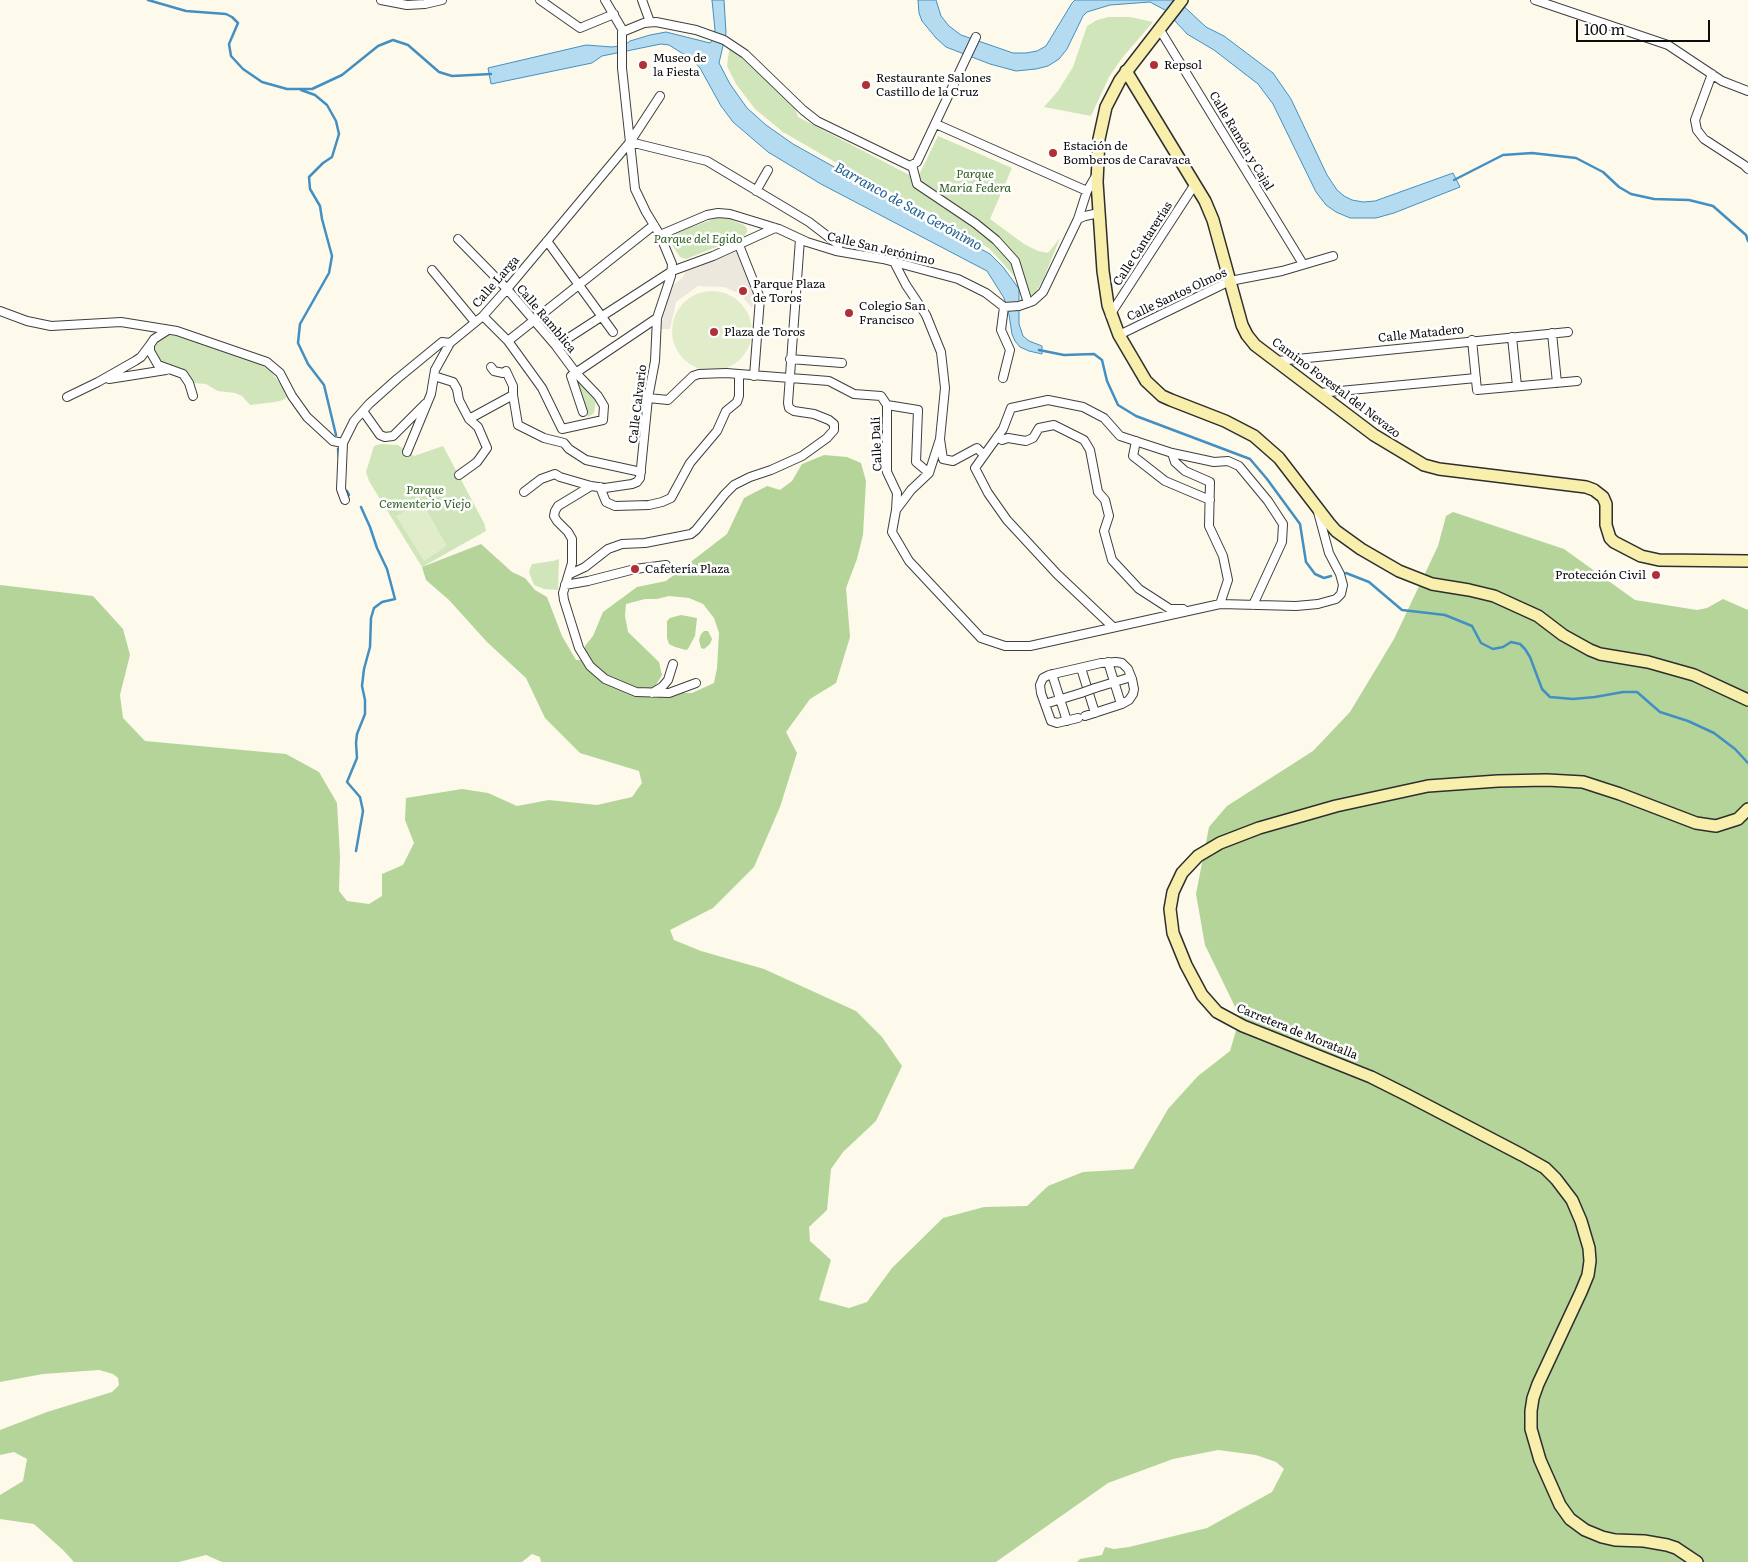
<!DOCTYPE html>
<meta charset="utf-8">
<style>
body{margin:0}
#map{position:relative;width:1748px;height:1562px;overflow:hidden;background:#fdfaec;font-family:Literata,serif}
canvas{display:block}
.scale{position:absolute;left:1576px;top:20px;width:134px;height:22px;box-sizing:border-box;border:2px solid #0c0c0c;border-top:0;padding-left:6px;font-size:15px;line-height:18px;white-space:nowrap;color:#0c0c0c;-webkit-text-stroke:4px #fff;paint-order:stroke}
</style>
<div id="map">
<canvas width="1748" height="1562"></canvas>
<div class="scale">100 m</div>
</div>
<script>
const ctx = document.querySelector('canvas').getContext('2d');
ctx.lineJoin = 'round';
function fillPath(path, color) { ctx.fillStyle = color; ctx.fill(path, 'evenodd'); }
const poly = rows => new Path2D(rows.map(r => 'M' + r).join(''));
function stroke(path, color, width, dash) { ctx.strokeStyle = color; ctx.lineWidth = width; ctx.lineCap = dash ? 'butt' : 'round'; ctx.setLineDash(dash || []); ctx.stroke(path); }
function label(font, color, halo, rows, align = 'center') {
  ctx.font = font + ' Literata,serif'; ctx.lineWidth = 5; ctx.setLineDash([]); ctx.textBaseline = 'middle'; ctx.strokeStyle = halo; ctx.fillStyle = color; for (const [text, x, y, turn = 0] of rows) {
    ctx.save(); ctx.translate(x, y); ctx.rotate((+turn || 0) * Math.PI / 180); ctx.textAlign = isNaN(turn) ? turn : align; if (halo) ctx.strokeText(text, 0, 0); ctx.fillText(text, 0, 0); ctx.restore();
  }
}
const green = poly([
 [1108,17,1130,17,1153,22,1122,58,1109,77,1091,116,1044,107,1058,91,1073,67,1087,26,1097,20],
 [730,43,792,99,798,117,917,179,938,136,1012,168,990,219,1024,244,1038,251,1048,253,1060,238,1043,280,1036,292,1029,297,1015,277,990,249,935,215,847,169,783,132,755,109,736,84,727,66],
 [717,218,727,218,744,225,747,229,747,232,744,236,686,259,680,257,669,240,672,234],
 [169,335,194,339,255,361,271,371,288,396,283,400,275,402,250,405,242,396,235,393,218,391,206,384,193,383,185,370,164,364,158,361,155,356,154,349,157,340],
 [581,382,596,399,594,413,588,417,575,384],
 [381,444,398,445,414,456,443,446,484,523,486,531,422,567,369,481,366,472,374,446],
 [559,559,558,590,544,589,534,585,530,575,529,571,532,564,553,561]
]);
const forest = poly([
 [824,455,847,457,861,463,866,481,863,535,857,559,846,588,850,637,836,683,810,699,786,732,797,753,780,807,754,867,713,908,670,930,674,940,701,951,764,969,856,1011,882,1037,902,1066,876,1121,843,1152,831,1169,827,1210,809,1227,810,1241,831,1260,819,1300,849,1308,867,1302,892,1268,943,1218,984,1207,1027,1206,1048,1186,1083,1172,1133,1169,1168,1109,1198,1076,1230,1051,1240,1017,1205,945,1196,894,1209,827,1227,806,1313,751,1350,712,1394,639,1438,546,1446,516,1453,512,1564,549,1635,600,1697,610,1707,608,1723,599,1748,610,1748,1562,1077,1562,1080,1559,1102,1555,1105,1547,1114,1549,1129,1547,1207,1528,1272,1492,1284,1469,1276,1462,1256,1455,1218,1450,1173,1459,1108,1483,996,1562,541,1562,540,1557,532,1554,522,1562,222,1562,206,1555,179,1562,74,1562,63,1550,34,1524,0,1519,0,1495,23,1481,27,1459,14,1452,0,1455,0,1430,47,1412,112,1392,119,1385,118,1378,113,1374,99,1370,43,1374,0,1382,0,585,93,596,123,629,130,655,120,695,123,718,145,741,286,754,319,772,337,803,340,856,339,891,347,901,369,904,382,896,382,874,403,865,414,843,405,820,406,798,462,789,488,793,517,806,549,800,597,805,632,797,642,783,639,771,580,753,545,718,526,678,487,642,449,600,426,580,422,567,481,544,512,572,525,578,535,590,547,597,562,636,576,660,583,660,585,646,593,636,603,612,637,587,666,581,727,534,744,498,767,486,780,490,792,481,802,464],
 [669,596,689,598,703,604,714,618,719,633,717,668,714,683,692,693,651,693,662,675,659,662,628,632,625,616,626,604,645,599,657,599],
 [681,615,697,618,695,636,688,649,686,650,675,647,669,644,667,638,667,621,670,618],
 [704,631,708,631,712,639,710,644,704,649,701,648,699,640,701,634]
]);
const pitch = poly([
 '672 331a40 40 0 1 1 80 0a40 40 0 1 1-80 0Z',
 [422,502,447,546,424,561,396,516]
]);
const plaza = poly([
 [738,251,755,294,752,308,740,294,724,287,698,286,676,302,670,329,661,329,664,311,671,287,683,277,685,272]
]);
const water = poly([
 [712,0,724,0,726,33,719,63,730,84,747,108,766,125,793,144,990,254,1003,267,1019,289,1019,324,1023,336,1029,341,1042,346,1042,354,1029,351,1020,347,1015,341,1012,334,1009,315,1004,298,987,271,821,184,768,152,733,122,721,106,700,68,693,60,669,45,661,44,602,56,592,63,491,84,488,68,586,45,612,47,625,45,630,41,650,35,666,32,710,43,713,40,715,30,712,0],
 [918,0,936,0,941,16,949,26,961,35,1013,53,1026,53,1037,51,1046,46,1072,3,1075,0,1177,0,1206,27,1224,36,1273,73,1291,99,1327,175,1337,190,1344,196,1352,200,1363,202,1375,201,1453,173,1460,187,1394,213,1376,218,1350,218,1336,212,1326,205,1316,192,1273,104,1258,84,1214,50,1187,34,1165,10,1150,2,1110,5,1087,12,1083,16,1067,49,1059,59,1048,66,1036,69,1016,71,990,64,946,47,936,38,922,21,919,13,918,0]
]);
const stream = poly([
 [148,0,186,11,226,14,232,17,238,23,229,44,231,56,243,69,262,82,287,89,312,89,342,75,378,46,393,40,408,45,439,72,452,76,491,74],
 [301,90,315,95,327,105,336,121,339,134,332,157,323,163,309,177,310,189,320,206,322,219,332,256,329,273,300,324,298,343,308,364,324,385,336,435],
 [1454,180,1503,155,1532,153,1576,158,1603,172,1619,187,1631,194,1654,199,1689,200,1713,206,1746,235,1748,241],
 [1039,350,1064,355,1094,354,1102,360,1107,381,1118,405,1136,416,1250,459,1267,479,1300,524,1306,562,1315,574,1324,578,1331,576],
 [338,449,339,458],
 [347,491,349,495],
 [1346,573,1369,582,1402,610,1445,615,1472,626,1481,643,1493,649,1503,647,1511,642,1520,644,1525,649,1530,657,1542,689,1550,697,1573,699,1595,697,1623,692,1637,692,1660,712,1688,721,1714,733,1735,749,1748,763],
 [356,851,363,811,360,797,347,782,357,758,356,743,357,734,365,714,365,700,362,686,364,669,370,647,371,618,374,608,382,602,395,599,387,569,377,548,370,527,361,507]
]);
const street = poly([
 [381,0,407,5,425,4,442,0],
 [540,0,580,28,614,14],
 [642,0,650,22],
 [1535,0,1668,45,1722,81,1748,91],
 [1160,30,1303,264],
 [622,32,644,23,656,22,696,30,724,40,745,54,803,110,817,121,910,166,917,162,976,37],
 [1712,74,1695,120,1697,130,1704,139,1744,165,1748,169],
 [936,124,1087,191],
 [630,142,707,161,809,222,839,245,836,251],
 [912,165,917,184,975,223,996,240,1015,261,1028,303],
 [756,191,768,170],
 [1078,219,1085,216,1099,213],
 [660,235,707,215,718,213,730,214,779,229,807,242,836,251,883,259,958,279,986,293,1004,307,1019,306,1033,301,1043,292,1078,219,1087,191,1097,174],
 [458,239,507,289,556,346,576,373,598,396,604,406,603,420,562,429,542,388,508,341,483,316],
 [547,241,613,332],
 [739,245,760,298,754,376],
 [894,262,906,285,926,315,941,352,945,388,940,439,943,459,953,461,977,448,984,455],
 [432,270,475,322],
 [0,311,27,321,51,326,121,322,177,331,267,362,280,373,292,396,307,417,333,441,343,443],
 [1110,315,1195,184],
 [168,330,154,339,150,345,150,351,158,365,183,374,189,383,193,396],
 [1552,333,1557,383],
 [1119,335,1230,281,1282,271,1333,256],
 [1512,337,1517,386],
 [1472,340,1477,390,1577,381],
 [508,341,654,225],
 [556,346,672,271,713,256,775,228],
 [790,359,842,363],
 [1277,361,1568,332],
 [491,367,494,371,503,373,506,371,513,386,513,395],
 [434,376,453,382,457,389,459,400,469,419,478,427,487,448,477,462,459,475],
 [1003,378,1010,350,1001,330,1004,307],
 [109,379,166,370],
 [1319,393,1476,378],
 [67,397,98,382,135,361,141,357,150,345],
 [648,398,668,400,693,376,699,374,726,373,829,381,854,394,881,396,887,405,887,472,897,493,896,510],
 [887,405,918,410,916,462,929,473],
 [363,411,380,435,385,437,393,436,425,404],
 [583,412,571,376,657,318],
 [469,419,513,395,518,425,544,438,564,443,569,449,586,460,641,472],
 [997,437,1002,440,1008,438,1026,441,1033,438,1039,428,1054,425,1084,440,1090,450,1098,492,1105,500,1109,516,1104,531,1112,560,1139,589,1170,609,1183,609],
 [940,439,929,473,911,490,896,510,892,532,909,561,981,638,1005,646,1030,646,1220,604,1296,606,1318,604,1336,599,1341,594,1343,585,1340,574,1329,553,1318,512],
 [1136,441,1133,456,1165,481,1210,500],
 [407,452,431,394,435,370,450,343,483,316,507,289,630,142,660,96],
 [1172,453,1175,462,1185,471,1210,482,1209,526,1223,556,1228,580,1220,604],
 [591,486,558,506,555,511,554,516,557,521,568,532,572,539,572,563,563,593,564,600,579,648,590,666,605,679,636,692,669,693,696,683],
 [600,487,606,502,615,506,649,505,662,502,671,498,690,463,717,431,726,411,737,402,739,396,739,374],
 [524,492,541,479,555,474,560,477,591,486,605,488,632,484,637,482,640,478,648,398,655,361,657,318,671,276,672,264,660,235,646,212,635,189,622,68,622,29,605,0],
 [345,500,341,489,343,443,354,421,369,404,397,379,442,342,450,343],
 [570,574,585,567,608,549,622,544,645,543,691,534,696,530,725,494,734,485,750,477,771,470,802,456,827,438,834,430,834,424,829,420,814,414,794,411,789,408,788,403,800,239],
 [565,585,588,581,635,569,666,565],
 [1113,627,1057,574,1007,520,988,493,975,468,1003,429,1011,408,1048,400,1083,407,1104,418,1120,436,1172,453,1214,462,1228,461,1239,466,1268,501,1283,524,1282,542,1253,605],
 [1108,662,1121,704],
 [1081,668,1095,713],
 [1052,674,1067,721],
 [1095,688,1131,677],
 [652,693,662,687,668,680,673,664],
 [1045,704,1081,693],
 [1078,718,1057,723,1051,721,1041,693,1040,685,1043,678,1049,675,1101,663,1116,662,1122,663,1128,669,1132,679,1134,689,1133,694,1129,700,1122,704,1085,716]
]);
const secondary = poly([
 [1182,0,1120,80,1106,107,1099,139,1097,182,1103,271,1108,305,1119,335,1146,381,1162,396,1171,400,1225,421,1254,436,1279,458,1329,523,1336,531,1361,549,1399,571,1432,584,1469,590,1494,596,1538,616,1563,635,1590,650,1600,654,1648,662,1694,675,1748,700],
 [1126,71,1205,201,1213,220,1242,325,1247,335,1255,345,1374,435,1424,465,1439,469,1586,487,1594,490,1603,497,1606,504,1606,525,1610,538,1614,542,1641,556,1659,560,1748,561],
 [1697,1562,1676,1548,1667,1545,1644,1541,1615,1540,1602,1537,1585,1530,1570,1519,1560,1505,1540,1460,1531,1429,1531,1411,1533,1398,1538,1384,1581,1292,1588,1275,1590,1261,1589,1248,1581,1221,1572,1200,1556,1179,1545,1168,1522,1155,1407,1095,1371,1077,1243,1026,1217,1012,1202,995,1186,965,1173,933,1170,909,1173,892,1182,873,1198,856,1220,843,1259,828,1336,806,1428,786,1498,781,1547,780,1583,782,1620,794,1696,823,1716,826,1738,819,1748,809]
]);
const streetBridge = poly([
 [1081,693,1095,688]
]);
const markers = [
 [643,65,5,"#b03037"],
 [1154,65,5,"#b03037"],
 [866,85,5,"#b03037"],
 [1053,153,5,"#b03037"],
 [743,291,5,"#b03037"],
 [849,313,5,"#b03037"],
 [714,332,5,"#b03037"],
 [635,569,5,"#b03037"],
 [1656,575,5,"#b03037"]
];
const poiNames = [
 ["Museo de",653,58],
 ["la Fiesta",653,72],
 ["Repsol",1164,65],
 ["Restaurante Salones",876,78],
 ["Castillo de la Cruz",876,92],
 ["Estación de",1063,146],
 ["Bomberos de Caravaca",1063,160],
 ["Parque Plaza",753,284],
 ["de Toros",753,298],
 ["Colegio San",859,306],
 ["Francisco",859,320],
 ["Plaza de Toros",724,332],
 ["Cafetería Plaza",645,569],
 ["Protección Civil",1646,575,"right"]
];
const streetNames = [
 ["Calle Ramón y Cajal",1241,141,59],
 ["Calle Cantarerías",1143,244,-57],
 ["Calle San Jerónimo",881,249,13],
 ["Calle Larga",496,282,-49],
 ["Calle Santos Olmos",1177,295,-25],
 ["Calle Ramblica",546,319,50],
 ["Calle Matadero",1421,334,-6],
 ["Camino Forestal del Nevazo",1336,388,37],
 ["Calle Calvario",638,404,-83],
 ["Calle Dalí",877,444,-92],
 ["Carretera de Moratalla",1297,1032,22]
];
const parkNames = [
 ["Parque",975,174],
 ["María Federa",975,188],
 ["Parque del Egido",698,239],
 ["Parque",425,490],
 ["Cementerio Viejo",425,504]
];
const waterNames = [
 ["Barranco de San Gerónimo",908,207,29]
];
fillPath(green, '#d0e5b9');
fillPath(forest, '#b4d49a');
fillPath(pitch, '#e1edca');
fillPath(plaza, '#ece8dd');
fillPath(water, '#b5dbf0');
stroke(water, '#438fc1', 1);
stroke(stream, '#438fc1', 2.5);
stroke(street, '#3f3f3f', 10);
stroke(secondary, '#2e2e2e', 14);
stroke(street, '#fff', 8);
stroke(secondary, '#f8efad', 11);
stroke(streetBridge, '#3f3f3f', 10, []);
stroke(streetBridge, '#fff', 8);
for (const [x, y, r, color] of markers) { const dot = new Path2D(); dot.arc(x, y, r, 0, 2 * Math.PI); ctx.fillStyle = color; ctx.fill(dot); stroke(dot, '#fff', 2); }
label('12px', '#0c0c0c', '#fff', poiNames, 'left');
label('12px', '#0c0c0c', '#fff', streetNames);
label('italic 12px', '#2f5e22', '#fff', parkNames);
label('italic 14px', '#206192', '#fff', waterNames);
</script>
